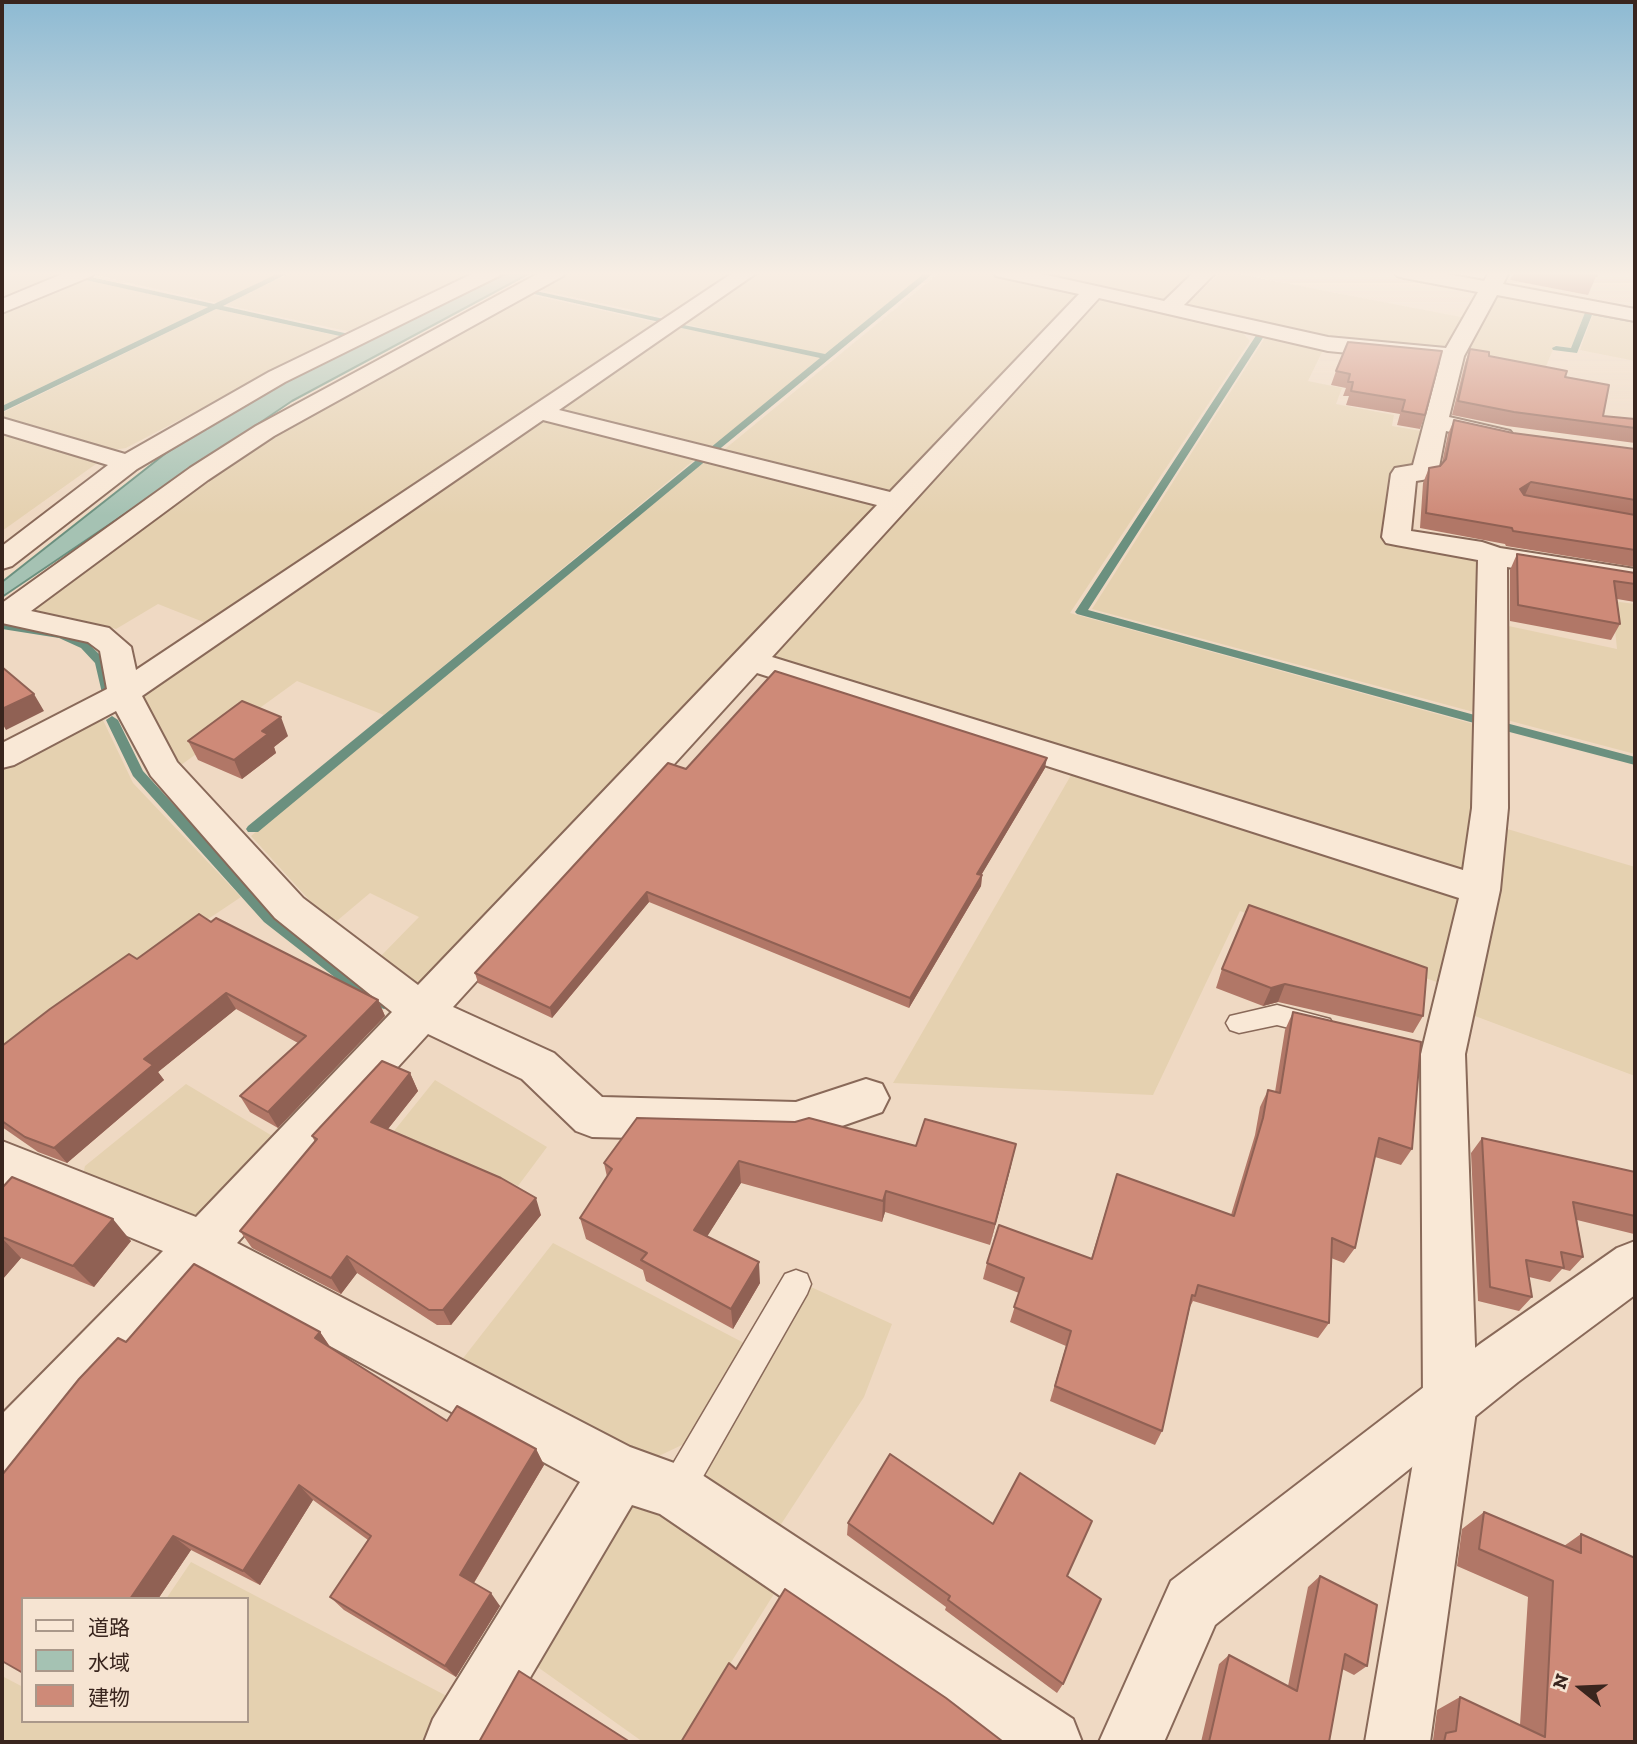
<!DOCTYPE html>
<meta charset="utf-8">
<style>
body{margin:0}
#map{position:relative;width:1637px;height:1744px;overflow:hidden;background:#efd9c3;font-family:"Zilla Slab","Noto Sans JP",serif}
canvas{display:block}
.frame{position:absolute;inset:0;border:4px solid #39251e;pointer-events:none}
.legend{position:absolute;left:21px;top:1597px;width:228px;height:126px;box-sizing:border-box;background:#f6e4d2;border:2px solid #aa988a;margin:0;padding:9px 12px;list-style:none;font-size:21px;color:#39251e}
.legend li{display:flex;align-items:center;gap:14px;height:35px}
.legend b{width:35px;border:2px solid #aa988a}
.north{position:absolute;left:1546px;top:1653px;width:70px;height:70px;-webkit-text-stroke:5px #f6e4d2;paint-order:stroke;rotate:288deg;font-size:19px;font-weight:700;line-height:28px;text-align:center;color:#39251e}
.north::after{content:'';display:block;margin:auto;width:24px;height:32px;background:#39251e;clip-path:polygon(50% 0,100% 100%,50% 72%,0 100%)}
</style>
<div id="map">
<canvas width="1637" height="1744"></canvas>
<div class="frame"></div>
<ul class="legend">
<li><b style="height:9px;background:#f9e8d6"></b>道路</li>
<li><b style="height:19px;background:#a5c2b3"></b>水域</li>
<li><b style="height:19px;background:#ce8a78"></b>建物</li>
</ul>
<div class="north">N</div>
</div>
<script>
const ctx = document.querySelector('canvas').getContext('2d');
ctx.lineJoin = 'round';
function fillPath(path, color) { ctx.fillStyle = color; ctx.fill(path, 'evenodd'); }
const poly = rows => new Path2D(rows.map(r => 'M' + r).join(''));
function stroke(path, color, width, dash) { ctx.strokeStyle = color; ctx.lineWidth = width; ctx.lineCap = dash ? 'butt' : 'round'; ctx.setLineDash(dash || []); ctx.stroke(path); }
const farmland = poly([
 [2,272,54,272,61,274,2,298],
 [103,272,282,272,217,303,95,275],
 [292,272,472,272,351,332,225,305],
 [565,272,740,272,670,318,535,289],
 [755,272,927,272,824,355,680,323],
 [940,272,993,272,1084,291,897,493,883,495,720,453],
 [1015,272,1199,272,1169,301,1156,302],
 [1221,272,1228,272,1466,318,1448,350,1331,340,1186,305],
 [85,279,208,307,2,406,2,315],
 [527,294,663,324,211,625,158,604,116,629,64,616,36,614,33,608,41,596,276,431,375,376,453,337],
 [1501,294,1586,310,1571,348,1555,345,1536,390,1494,357,1462,351,1492,296],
 [1109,297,1227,326,1243,333,1250,341,1070,613,1477,725,1470,877,774,659,771,648,1095,298],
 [216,309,347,338,204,407,126,448,113,450,2,418,2,413],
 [1593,314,1635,322,1635,361,1580,350],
 [676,326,821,358,708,450,558,412,556,407],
 [1268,333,1325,346,1308,381,1342,388,1336,404,1394,415,1392,426,1427,432,1388,538,1481,553,1481,714,1092,609],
 [550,418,699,456,384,715,297,681,181,765,142,700,144,685,538,420],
 [2,431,97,459,96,464,2,531],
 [708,459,877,502,882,509,435,982,416,987,378,959,419,917,370,893,332,925,251,836],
 [1612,601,1635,604,1635,754,1503,719,1499,624,1617,649],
 [102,718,133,783,241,897,2,1057,2,765,58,736],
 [1074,770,1450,889,1464,903,1445,985,1240,911,1153,1095,893,1083],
 [1504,828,1635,867,1635,1076,1467,1013],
 [435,1080,547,1147,518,1186,394,1131],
 [186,1084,279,1140,216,1210,189,1219,83,1175,85,1166],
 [553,1243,744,1343,684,1444,644,1463,457,1366],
 [811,1287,892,1324,864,1397,776,1532,701,1490,711,1462],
 [642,1500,784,1578,681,1742,643,1742,525,1658,616,1510],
 [191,1562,462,1704,439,1742,2,1742,2,1676,23,1687,23,1721,247,1721,247,1599,166,1599]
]);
const water = poly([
 [510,272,532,272,292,401,2,597,2,582,166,453,291,376,510,272]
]);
const stream = poly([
 [281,272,291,272,223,306,349,334,349,338,216,309,2,412,2,406,208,307,86,280,86,276,214,304,281,272],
 [926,272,935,272,716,452,710,452,710,448,820,358,677,327,674,327,674,323,825,354,926,272],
 [531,290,664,319,668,321,664,323,534,294,530,292,531,290],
 [1586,310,1635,319,1635,323,1592,315,1577,353,1553,350,1552,348,1556,346,1571,348,1586,310],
 [1244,327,1266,333,1088,610,1482,717,1484,720,1482,723,1474,723,1077,614,1075,612,1257,334,1244,331,1244,327],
 [700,457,708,459,258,832,248,832,246,829,248,826,700,457],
 [2,623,62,632,89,644,107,662,112,690,106,694,102,693,95,663,81,648,59,638,2,629,2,623],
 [112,716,118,720,143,771,274,914,356,978,389,999,392,1003,389,1007,384,1009,379,1007,346,986,264,922,133,776,106,720,112,716],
 [1506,723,1635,757,1635,765,1502,730,1500,727,1506,723]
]);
const service = poly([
 [1277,1005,1330,1019,1334,1026,1330,1033,1321,1036,1277,1025,1239,1033,1230,1030,1226,1023,1230,1016,1277,1005],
 [796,1270,807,1274,811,1284,807,1294,688,1503,676,1508,664,1503,659,1491,664,1479,785,1274,796,1270]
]);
const minor = poly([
 [476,272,502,272,499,276,285,382,137,469,12,566,2,569,2,546,108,465,2,433,2,418,125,454,269,372,476,272],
 [541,272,566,272,563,276,274,436,208,480,31,611,109,628,131,647,136,670,734,272,758,272,559,410,890,492,1079,294,996,276,993,272,1033,272,1164,301,1194,272,1216,272,1184,305,1328,337,1446,348,1478,292,1404,278,1397,276,1394,272,1437,272,1484,281,1489,272,1509,272,1503,284,1635,309,1635,321,1497,295,1464,356,1449,417,1510,431,1514,436,1510,441,1501,444,1446,431,1438,472,1434,478,1416,481,1411,531,1482,542,1500,548,1635,569,1635,587,1507,567,1508,808,1500,890,1465,1054,1477,1404,1430,1742,1365,1742,1423,1404,1421,1054,1459,898,757,673,453,1007,554,1053,602,1097,796,1102,866,1079,882,1084,889,1098,882,1112,796,1142,592,1137,576,1131,522,1079,428,1034,237,1243,630,1447,696,1471,1073,1719,1082,1742,994,1742,660,1514,632,1505,492,1742,424,1742,433,1719,580,1482,205,1278,22,1474,2,1482,2,1414,163,1251,2,1184,2,1141,196,1217,392,1012,275,918,151,776,116,711,14,765,2,768,2,743,107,689,100,651,88,642,2,623,2,603,190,468,256,426,541,272],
 [1099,298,1328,351,1440,362,1413,465,1395,468,1391,474,1382,537,1386,543,1396,545,1478,560,1472,808,1463,870,772,657,1099,298],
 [543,420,877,505,418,985,303,898,177,762,142,696,543,420]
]);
const tertiary = poly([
 [67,272,95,272,92,276,2,313,2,299,67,272],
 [1635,1241,1635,1295,1518,1382,1215,1625,1164,1742,1099,1742,1171,1581,1480,1344,1617,1248,1635,1241]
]);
const wall = poly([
 [1514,272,1598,272,1588,295,1510,280],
 [1348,342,1425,415,1420,429,1397,425,1400,414,1346,405,1349,396,1343,396,1346,388,1331,385,1336,371],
 [1470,349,1489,356,1565,377,1603,416,1635,419,1635,443,1507,426,1452,415,1465,363],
 [1454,420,1513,433,1635,449,1635,567,1506,546,1505,544,1420,528,1423,483,1429,468,1440,466,1442,463,1448,434],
 [1517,554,1635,573,1635,602,1617,599,1620,624,1611,640,1510,621,1510,570],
 [288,736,274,747,276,753,242,779,198,760,188,741],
 [1045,768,981,875,982,875,981,886,909,1008,649,902,552,1018,478,983,475,973,686,769],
 [211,922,378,1000,385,1016,278,1128,250,1112,240,1096,298,1043,236,1009,158,1072,164,1080,67,1163,38,1152,2,1127,2,1046,137,959],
 [1222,969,1423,1016,1413,1033,1278,1002,1263,1006,1216,988],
 [1293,1012,1412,1149,1401,1165,1375,1157,1355,1248,1344,1263,1331,1258,1329,1323,1318,1338,1193,1301,1190,1307,1162,1431,1155,1445,1050,1401,1066,1346,1010,1322,1019,1293,983,1279,987,1263,1091,1259,1117,1174,1231,1215,1255,1135,1260,1107,1268,1090,1275,1092,1285,1030],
 [410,1073,418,1091,388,1129,541,1215,451,1325,437,1325,357,1273,341,1294,252,1248,240,1231,315,1142,312,1136],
 [1482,1138,1635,1172,1635,1233,1634,1234,1577,1220,1583,1257,1570,1271,1562,1269,1550,1282,1529,1277,1532,1297,1519,1311,1478,1301,1471,1153],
 [916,1146,1011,1166,990,1245,885,1212,882,1222,741,1183,707,1236,760,1283,733,1329,646,1281,643,1270,586,1239,580,1218,607,1177,604,1163],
 [2,1188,131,1241,94,1287,21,1258,2,1280],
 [320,1332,331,1348,447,1421,536,1449,544,1465,474,1583,500,1606,456,1677,344,1610,330,1597,368,1540,313,1500,260,1585,191,1550,158,1599,126,1342],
 [1484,1512,1564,1546,1581,1534,1635,1742,1428,1742,1433,1740,1437,1710,1460,1697,1520,1725,1528,1597,1457,1566,1462,1529],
 [848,1523,1067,1576,1063,1684,1057,1693,945,1610,946,1607,847,1535],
 [1320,1576,1367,1666,1354,1675,1342,1669,1329,1742,1201,1742,1219,1664,1229,1655,1288,1686,1308,1587]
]);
const shadedWall = poly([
 [1531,482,1524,497,1520,489],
 [34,694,44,711,6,730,2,723,2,709],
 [281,717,288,736,274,747,276,753,242,779,234,760,262,731],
 [1047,758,1045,768,976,884,977,874],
 [982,875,981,886,909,1008,910,998],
 [647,892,649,902,552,1018,550,1008],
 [1285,984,1278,1002,1263,1006,1271,988],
 [226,993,236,1009,158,1072,164,1080,67,1163,54,1148,144,1059],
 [378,1000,385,1016,278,1128,268,1112],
 [410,1073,418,1091,380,1139,371,1122],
 [1016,1144,1011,1166,990,1245,995,1224],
 [739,1161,741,1183,698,1251,694,1230],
 [886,1191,885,1212,882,1222,883,1201],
 [536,1198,541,1215,451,1325,443,1310],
 [113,1219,131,1241,94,1287,73,1266],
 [2,1238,21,1258,2,1280],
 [347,1256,357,1273,341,1294,331,1278],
 [759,1262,760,1283,733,1329,731,1309],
 [320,1332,332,1350,315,1338],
 [536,1449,544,1465,470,1589,460,1575],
 [299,1485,313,1500,260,1585,243,1571],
 [173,1536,191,1550,158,1599,130,1599],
 [491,1593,500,1606,456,1677,445,1666]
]);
const building = poly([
 [1577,272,1598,272,1597,276,1577,272],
 [1348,342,1442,351,1425,415,1402,411,1405,400,1351,391,1353,382,1348,382,1350,374,1336,371,1348,342],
 [1470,349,1489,352,1489,356,1567,371,1565,377,1609,385,1603,416,1635,419,1635,428,1514,412,1458,401,1470,349],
 [1454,420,1513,433,1635,449,1635,500,1531,482,1520,489,1524,495,1635,515,1635,550,1513,531,1512,528,1426,513,1429,468,1440,466,1446,459,1454,420],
 [1517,554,1635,573,1635,584,1614,581,1620,624,1518,605,1517,554],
 [2,667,34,694,2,709,2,667],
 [775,671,1047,758,977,874,982,875,910,998,647,892,550,1008,475,973,668,763,686,769,775,671],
 [242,701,281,717,262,731,268,734,234,760,188,741,242,701],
 [1249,905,1427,968,1423,1016,1285,984,1271,988,1222,969,1249,905],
 [199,914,211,922,216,918,378,1000,268,1112,240,1096,306,1036,226,993,144,1059,153,1065,54,1148,25,1137,2,1121,2,1046,50,1009,129,954,137,959,199,914],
 [1293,1012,1421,1042,1412,1149,1379,1138,1355,1248,1332,1238,1329,1323,1198,1285,1195,1296,1192,1295,1162,1431,1055,1386,1071,1331,1014,1307,1024,1278,987,1263,999,1225,1092,1259,1117,1174,1234,1216,1263,1118,1268,1090,1280,1093,1293,1012],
 [382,1061,410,1073,371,1122,501,1178,536,1198,443,1310,429,1310,347,1256,331,1278,240,1231,317,1139,312,1136,382,1061],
 [637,1118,795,1122,809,1118,916,1146,925,1119,1016,1144,995,1224,886,1191,883,1201,739,1161,694,1230,759,1262,731,1309,641,1260,647,1253,580,1218,612,1169,604,1163,637,1118],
 [1482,1138,1635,1172,1635,1216,1573,1202,1583,1257,1561,1252,1564,1268,1526,1260,1532,1297,1490,1287,1482,1138],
 [12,1177,113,1219,73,1266,2,1237,2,1188,12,1177],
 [194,1264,320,1332,315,1338,447,1421,457,1406,536,1449,460,1575,491,1593,445,1666,330,1597,371,1536,299,1485,243,1571,173,1536,130,1599,23,1599,23,1673,2,1661,2,1475,79,1379,118,1338,126,1342,194,1264],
 [890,1454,993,1524,1020,1473,1092,1521,1067,1576,1101,1599,1063,1684,948,1600,950,1596,848,1523,890,1454],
 [1484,1512,1581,1553,1581,1534,1635,1558,1635,1742,1444,1742,1446,1733,1456,1731,1460,1697,1545,1737,1553,1581,1479,1549,1484,1512],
 [1320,1576,1377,1605,1367,1666,1345,1654,1329,1742,1209,1742,1229,1655,1297,1691,1320,1576],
 [785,1589,946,1698,1002,1741,1001,1742,681,1742,729,1663,736,1669,785,1589],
 [519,1671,630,1742,479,1742,519,1671]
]);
fillPath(farmland, '#e5d1b0');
fillPath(water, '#a5c2b3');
stroke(water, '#6b907f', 2);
fillPath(stream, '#6b907f');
stroke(service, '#896959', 3);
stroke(minor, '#896959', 4);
stroke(tertiary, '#896959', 4);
fillPath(service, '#f9e8d6');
fillPath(minor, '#f9e8d6');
fillPath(tertiary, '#f9e8d6');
fillPath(wall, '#b17767');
fillPath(shadedWall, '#906154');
fillPath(building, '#ce8a78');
stroke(building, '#906154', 2);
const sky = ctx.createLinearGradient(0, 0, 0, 516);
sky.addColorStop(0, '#8dbad3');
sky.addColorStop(0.53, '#f8eee4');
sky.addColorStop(1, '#f8eee400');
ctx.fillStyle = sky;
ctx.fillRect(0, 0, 1637, 516);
</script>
